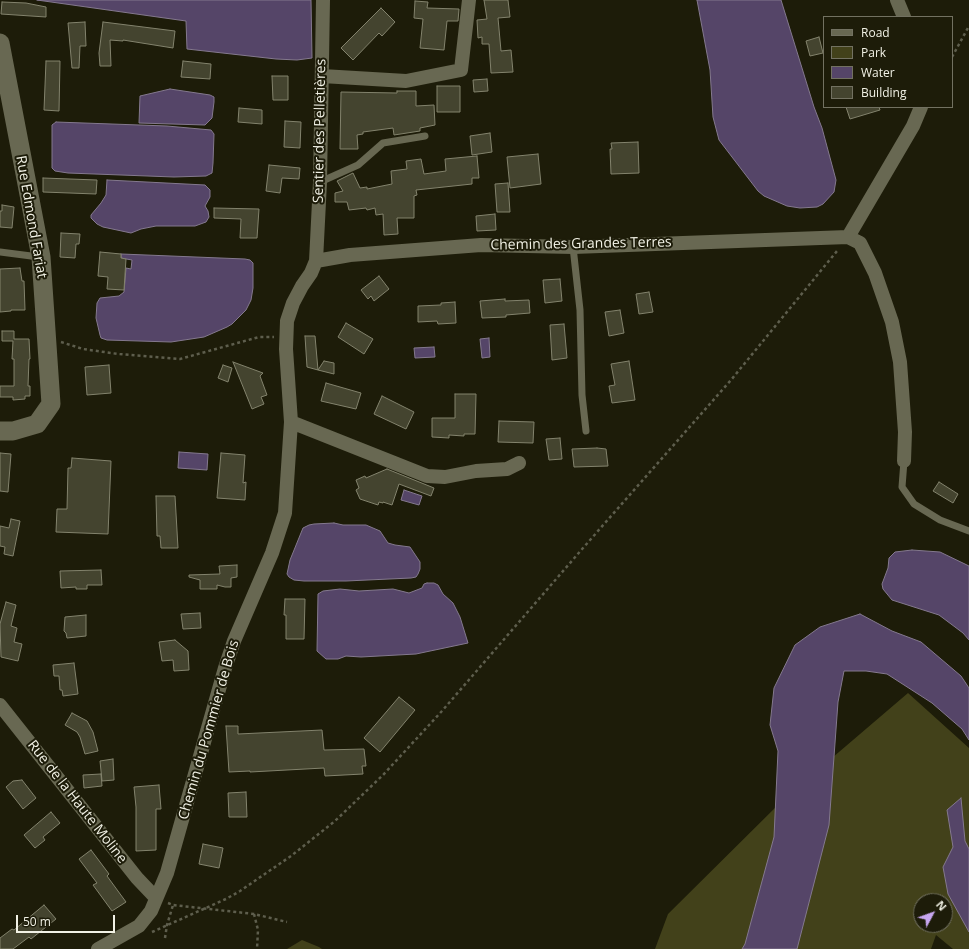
<!DOCTYPE html>
<meta charset="utf-8">
<style>
body{margin:0}
#map{position:relative;width:969px;height:949px;overflow:hidden;background:#1d1c09;font-family:"Open Sans",sans-serif}
canvas{display:block}
.legend{position:absolute;left:823px;top:16px;width:130px;height:92px;box-sizing:border-box;background:#1d1c09;border:1px solid #727161;margin:0;padding:5px 7px;list-style:none;font-size:12px;color:#f1f1e5}
.legend li{display:flex;align-items:center;gap:8px;height:20px}
.legend b{width:20px;border:1px solid #727161}
.north{position:absolute;left:913px;top:893px;width:40px;height:40px;box-sizing:border-box;background:#1d1c09;border:1px solid #727161;border-radius:50%;rotate:49deg;font-size:11px;font-weight:700;line-height:16px;text-align:center;color:#f1f1e5}
.north::after{content:'';display:block;margin:auto;width:14px;height:18px;background:#c7a6ef;clip-path:polygon(50% 0,100% 100%,50% 72%,0 100%)}
.scale{position:absolute;left:16px;top:915px;width:99px;height:18px;box-sizing:border-box;border:2px solid #f1f1e5;border-top:0;padding-left:5px;font-size:12px;line-height:14px;white-space:nowrap;color:#f1f1e5;-webkit-text-stroke:3px #1d1c09;paint-order:stroke}
</style>
<div id="map">
<canvas width="969" height="949"></canvas>
<ul class="legend">
<li><b style="height:5px;background:#686852"></b>Road</li>
<li><b style="height:11px;background:#42411a"></b>Park</li>
<li><b style="height:11px;background:#554568"></b>Water</li>
<li><b style="height:11px;background:#44442f"></b>Building</li>
</ul>
<div class="north">N</div>
<div class="scale">50 m</div>
</div>
<script>
const ctx = document.querySelector('canvas').getContext('2d');
ctx.lineJoin = 'round';
function fillPath(path, color) { ctx.fillStyle = color; ctx.fill(path, 'evenodd'); }
const poly = rows => new Path2D(rows.map(r => 'M' + r).join(''));
function stroke(path, color, width, dash) { ctx.strokeStyle = color; ctx.lineWidth = width; ctx.lineCap = dash ? 'butt' : 'round'; ctx.setLineDash(dash || []); ctx.stroke(path); }
function label(font, color, halo, rows, align = 'center') {
  ctx.font = font + ' "Open Sans",sans-serif'; ctx.lineWidth = 4; ctx.setLineDash([]); ctx.textBaseline = 'middle'; ctx.strokeStyle = halo; ctx.fillStyle = color; for (const [text, x, y, turn = 0] of rows) {
    ctx.save(); ctx.translate(x, y); ctx.rotate((+turn || 0) * Math.PI / 180); ctx.textAlign = isNaN(turn) ? turn : align; if (halo) ctx.strokeText(text, 0, 0); ctx.fillText(text, 0, 0); ctx.restore();
  }
}
const green = poly([
 [908,693,969,748,969,949,953,949,936,935,931,949,655,949,668,914,784,799],
 [921,901,945,901,945,925,921,925],
 [302,940,319,947,322,949,287,949]
]);
const water = poly([
 [37,0,311,0,312,58,297,60,276,59,187,49,186,21,37,0],
 [697,0,781,0,814,107,822,128,836,180,834,192,823,204,817,207,800,208,787,206,764,196,758,191,719,140,713,117,710,70,697,0],
 [170,89,210,95,214,97,214,102,212,118,205,125,139,123,140,96,170,89],
 [56,122,167,126,211,130,214,134,213,163,212,173,206,176,174,177,68,173,55,171,52,168,52,125,56,122],
 [107,180,205,185,210,190,210,197,205,206,208,211,209,217,206,222,195,226,156,226,141,229,131,233,103,227,97,224,91,218,91,215,101,203,106,195,107,180],
 [121,254,245,259,250,260,253,263,253,288,251,300,246,310,232,324,227,327,204,337,171,342,107,340,101,338,100,335,96,318,97,303,100,298,119,296,124,292,126,268,131,269,132,260,121,258,121,254],
 [489,338,490,357,482,358,480,339,489,338],
 [434,347,435,357,415,358,414,348,434,347],
 [179,452,208,454,207,470,178,468,179,452],
 [404,490,422,496,419,505,401,500,404,490],
 [334,523,343,525,366,525,380,531,388,543,395,545,410,547,420,562,420,569,418,574,416,577,411,578,346,581,304,581,294,580,289,577,287,574,290,560,303,528,309,525,314,524,334,523],
 [912,550,940,552,969,566,969,640,963,633,939,615,892,600,883,589,882,584,888,568,889,558,895,552,912,550],
 [427,583,434,583,438,585,443,594,453,603,460,617,468,643,416,654,361,657,346,656,338,659,326,659,317,651,318,594,323,591,340,589,359,591,393,589,409,593,422,588,424,584,427,583],
 [860,614,892,631,921,642,961,676,969,688,969,740,962,729,932,703,887,674,866,671,844,671,838,702,829,825,797,949,742,949,745,944,774,837,778,751,770,725,774,688,795,645,820,627,860,614],
 [961,798,965,841,969,849,969,932,948,894,943,867,953,847,947,810,961,798]
]);
const building = poly([
 [484,0,508,0,510,17,498,18,501,51,511,50,513,72,491,73,489,44,482,44,482,37,478,38,477,20,487,19,484,0],
 [415,1,428,2,427,8,459,9,458,21,447,21,444,50,420,48,423,19,414,18,415,1],
 [2,2,26,3,46,7,46,17,1,14,2,2],
 [381,8,395,22,382,36,379,33,353,60,341,48,381,8],
 [85,22,86,46,80,46,79,68,72,68,68,23,85,22],
 [103,22,175,31,173,48,123,40,123,41,110,40,111,66,100,66,99,53,103,22],
 [819,37,823,53,810,56,806,41,819,37],
 [46,61,60,61,59,111,44,110,46,61],
 [183,61,211,64,210,79,181,77,183,61],
 [272,76,288,76,288,100,273,100,272,76],
 [487,79,488,91,474,92,473,80,487,79],
 [437,86,460,86,460,112,437,112,437,86],
 [397,91,416,91,416,106,434,105,435,125,420,128,420,131,394,135,393,128,363,132,363,134,357,135,358,149,340,149,341,92,397,93,397,91],
 [846,107,879,107,880,110,850,119,846,107],
 [239,108,262,110,262,124,238,122,239,108],
 [285,121,301,122,300,148,284,147,285,121],
 [490,133,492,152,472,155,470,136,490,133],
 [638,142,639,173,611,174,610,149,612,149,611,143,638,142],
 [538,154,541,184,510,188,507,157,538,154],
 [477,156,479,178,472,178,472,184,416,190,417,195,414,196,414,218,397,218,398,234,384,235,383,214,376,215,375,208,367,210,366,208,349,210,347,202,335,202,335,193,343,191,337,181,353,173,360,188,367,187,367,189,392,184,391,171,407,169,406,161,421,159,424,174,446,171,445,159,477,156],
 [269,165,300,168,299,179,282,178,280,193,266,191,269,165],
 [43,178,97,180,96,194,43,192,43,178],
 [508,183,510,212,497,212,495,184,508,183],
 [2,205,14,207,12,228,0,227,0,211,2,211,2,205],
 [214,208,259,209,257,238,240,238,241,219,214,218,214,208],
 [495,214,496,230,477,231,476,216,495,214],
 [61,233,80,234,79,244,76,244,75,258,60,257,61,233],
 [100,252,121,254,121,258,126,259,124,290,107,289,108,277,98,276,100,252],
 [20,268,22,281,24,281,25,310,11,310,11,311,0,312,0,269,20,268],
 [379,276,389,289,374,301,371,296,368,299,361,290,379,276],
 [560,279,562,301,545,303,543,280,560,279],
 [649,292,653,312,639,314,636,294,649,292],
 [505,299,505,301,529,300,530,313,506,315,506,317,482,318,480,301,505,299],
 [455,302,456,323,438,324,437,321,418,322,418,306,441,305,441,303,455,302],
 [620,310,624,333,609,336,605,312,620,310],
 [346,323,373,339,364,354,338,337,346,323],
 [564,324,567,358,552,360,550,325,564,324],
 [2,331,14,331,14,339,29,339,30,359,29,359,28,386,30,386,30,396,25,396,25,399,13,400,13,397,0,397,0,386,14,386,14,359,12,359,13,341,2,341,2,331],
 [305,336,315,336,318,370,307,367,305,336],
 [324,361,334,363,334,374,318,370,324,361],
 [629,361,635,400,612,403,609,386,615,385,611,364,629,361],
 [233,362,263,373,260,376,267,395,261,397,264,404,252,409,233,362],
 [109,365,111,393,87,395,85,367,109,365],
 [223,365,232,368,228,382,218,378,223,365],
 [326,383,361,393,356,409,321,401,326,383],
 [455,394,476,394,475,434,464,434,464,436,449,435,449,438,432,437,432,418,455,418,455,394],
 [382,396,414,412,406,429,374,414,382,396],
 [499,421,534,422,533,443,498,442,499,421],
 [560,438,562,459,549,460,546,439,560,438],
 [597,448,606,449,608,466,574,467,572,449,597,448],
 [0,453,11,454,8,492,0,491,0,453],
 [221,453,245,455,243,483,246,482,245,500,217,498,221,453],
 [72,458,111,461,108,534,56,532,57,509,67,509,68,468,71,468,72,458],
 [387,469,434,488,431,496,399,484,392,505,383,502,383,503,379,502,378,505,360,499,356,490,359,488,356,480,365,476,366,478,387,469],
 [939,482,958,494,953,503,933,491,939,482],
 [156,496,175,496,178,548,161,548,160,536,157,536,156,496],
 [11,519,20,521,13,556,4,554,5,547,0,546,0,526,9,528,11,519],
 [237,565,237,577,231,578,231,587,225,587,217,585,217,589,200,589,200,580,189,577,189,575,220,574,219,566,237,565],
 [101,570,102,585,87,585,87,589,76,589,76,587,61,588,60,571,101,570],
 [285,599,305,599,304,639,286,639,286,615,284,615,285,599],
 [6,602,16,605,11,626,17,628,14,642,22,644,18,661,1,657,0,624,6,602],
 [200,613,201,628,183,629,181,614,200,613],
 [86,615,86,636,67,638,66,633,64,631,65,617,86,615],
 [175,640,188,651,189,670,174,671,173,660,162,661,159,642,175,640],
 [74,663,78,694,63,696,62,690,60,690,59,676,54,676,53,665,74,663],
 [399,697,415,710,380,752,364,738,399,697],
 [72,713,87,721,93,732,98,751,85,754,80,737,77,732,65,725,72,713],
 [226,726,238,726,238,734,322,730,324,750,364,749,366,766,362,766,363,774,325,776,324,768,250,772,250,771,229,772,226,726],
 [113,759,114,780,102,781,100,761,113,759],
 [101,774,102,786,84,788,83,775,101,774],
 [22,780,36,798,23,809,6,787,13,781,22,780],
 [159,785,161,809,156,809,156,850,136,851,136,807,134,787,159,785],
 [246,792,247,817,229,817,228,793,246,792],
 [51,812,60,823,43,837,45,840,35,848,24,835,51,812],
 [203,844,223,848,219,868,199,864,203,844],
 [91,850,109,874,107,876,126,902,112,911,93,885,97,883,79,859,91,850],
 [44,905,56,919,31,939,29,937,13,949,0,949,0,938,12,929,14,930,44,905]
]);
const path = poly([
 [952,57,969,26],
 [61,342,83,349,118,354,180,359,259,337,274,337],
 [168,903,173,905,254,914,287,922],
 [254,914,258,930,257,949],
 [152,932,226,899,240,891,291,856,335,821,383,775,442,711,583,548,731,380,837,251],
 [165,938,167,925,173,905]
]);
const lane = poly([
 [320,182,358,165,383,143,425,136],
 [573,247,580,310,582,395,586,431],
 [0,252,39,257],
 [904,461,902,487,914,504,940,520,969,531]
]);
const street = poly([
 [897,0,904,17],
 [322,76,406,81,461,70,469,0],
 [848,237,913,126,921,107],
 [316,261,350,255,481,245,573,247,848,237,860,243,875,273,892,322,900,362,905,432,904,461],
 [291,422,427,476,445,477,476,471,507,469,519,463],
 [0,705,137,878,156,898],
 [98,949,139,926,151,911,167,873,225,668,234,641,272,553,285,513,291,422,286,349,287,321,293,303,302,286,311,273,316,261,320,182,323,0]
]);
const secondary = poly([
 [0,43,41,257,51,404,37,424,13,431,0,431]
]);
const streetNames = [
 ["Sentier des Pelletières",320,131,-89],
 ["Rue Edmond Fariat",31,217,80],
 ["Chemin des Grandes Terres",581,244,-1],
 ["Chemin du Pommier de Bois",209,730,-74],
 ["Rue de la Haute Moline",77,802,52]
];
fillPath(green, '#42411a');
fillPath(water, '#554568');
stroke(water, '#84798e', 1);
fillPath(building, '#44442f');
stroke(building, '#83836d', 1);
stroke(path, '#5e5e4d', 2.5, [3, 3]);
stroke(lane, '#686852', 7);
stroke(street, '#686852', 14);
stroke(secondary, '#686852', 19);
label('14px', '#f1f1e5', '#1d1c09', streetNames);
</script>
